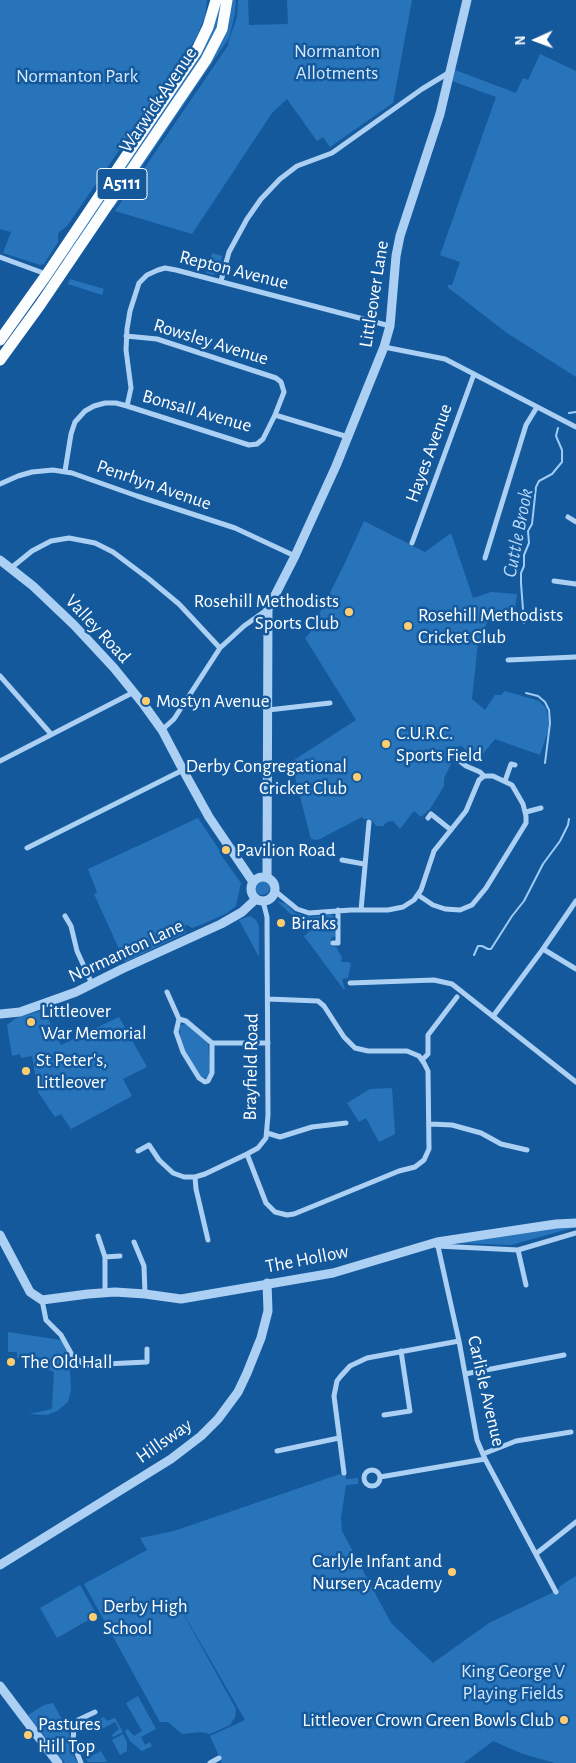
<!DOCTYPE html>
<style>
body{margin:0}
#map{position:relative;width:576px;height:1763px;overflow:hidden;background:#15599d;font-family:"Alegreya Sans",sans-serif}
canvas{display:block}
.north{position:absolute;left:511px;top:15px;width:50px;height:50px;-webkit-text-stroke:4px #15599d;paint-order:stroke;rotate:268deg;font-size:14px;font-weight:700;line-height:20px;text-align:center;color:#fff}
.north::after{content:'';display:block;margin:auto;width:18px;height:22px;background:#fff;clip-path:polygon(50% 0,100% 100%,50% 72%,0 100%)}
</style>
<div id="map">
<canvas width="576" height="1763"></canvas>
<div class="north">N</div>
</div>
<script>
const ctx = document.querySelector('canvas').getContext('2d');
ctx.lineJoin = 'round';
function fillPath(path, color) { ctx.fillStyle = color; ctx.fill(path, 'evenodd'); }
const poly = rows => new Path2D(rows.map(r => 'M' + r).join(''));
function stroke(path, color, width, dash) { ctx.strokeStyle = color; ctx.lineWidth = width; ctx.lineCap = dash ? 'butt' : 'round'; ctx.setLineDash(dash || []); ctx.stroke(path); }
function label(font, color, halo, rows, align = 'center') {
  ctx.font = font + ' "Alegreya Sans",sans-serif'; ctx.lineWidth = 5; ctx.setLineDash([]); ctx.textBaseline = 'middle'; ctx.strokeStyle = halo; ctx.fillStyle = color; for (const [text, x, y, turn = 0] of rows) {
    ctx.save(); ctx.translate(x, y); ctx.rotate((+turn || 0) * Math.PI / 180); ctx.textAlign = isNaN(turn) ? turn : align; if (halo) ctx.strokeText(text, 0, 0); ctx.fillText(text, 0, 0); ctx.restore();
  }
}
const green = poly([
 [0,0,207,0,205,17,195,40,67,226,58,233,58,242,44,264,40,265,3,253,11,232,0,229],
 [220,0,222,0,214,40,66,260,62,258,157,119],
 [232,0,236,0,235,14,229,38,114,208,112,206,216,52,228,25],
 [238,0,248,0,249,25,288,24,287,0,412,0,393,103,330,147,323,137,317,141,287,99,272,113,192,234,115,211,229,44,228,43,237,17],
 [540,54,576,71,576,377,507,333,450,289,448,288,448,285,452,285,460,262,440,255,496,97,452,81,455,70,516,93,523,78,528,80],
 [212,253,222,256,218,272,214,275,206,273],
 [70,279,104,289,102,295,68,284],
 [364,521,425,552,451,533,473,598,491,592,517,594,514,618,488,620,478,642,472,699,485,710,495,695,501,695,505,691,539,701,546,708,549,721,548,731,540,755,495,739,478,760,460,745,451,758,452,762,444,778,444,786,430,809,421,817,414,811,400,829,393,821,387,822,383,826,376,826,371,819,364,819,362,817,318,840,311,839,291,762,356,720,305,638,309,634,344,565],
 [198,818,220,851,219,852,241,883,236,906,227,913,203,924,192,928,185,924,186,933,125,962,94,894,97,892,88,869],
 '254 887a8 8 0 1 1 16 0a8 8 0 1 1-16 0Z',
 [277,901,286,904,295,913,305,916,312,917,331,914,334,917,336,936,331,938,331,946,336,947,342,957,341,962,348,962,351,964,348,978,342,979,345,989,344,990,304,936,309,932],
 [250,916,256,920,259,926,259,957,239,920],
 [44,1010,61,1045,119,1017,147,1067,123,1079,132,1096,71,1129,61,1114,55,1117,38,1092,32,1056,21,1058,20,1054,12,1056,7,1025,16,1018],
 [186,1024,208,1042,210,1073,206,1078,201,1077,185,1051,181,1039,179,1028,181,1025],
 [392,1088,395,1134,379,1142,366,1118,359,1122,347,1103,370,1089],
 [565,1225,576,1227,511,1245,455,1243],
 [8,1332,61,1340,69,1354,71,1390,68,1402,57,1411,47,1415,29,1414,52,1409,54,1372,33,1363,22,1362,22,1358,17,1358,17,1352,8,1352],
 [346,1472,346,1479,358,1478,358,1484,346,1485,341,1518,342,1531,391,1623,433,1663,489,1623,558,1590,560,1586,576,1576,576,1763,555,1763,523,1754,493,1741,464,1763,222,1763,210,1736,245,1720,173,1595,236,1709,235,1717,230,1725,210,1734,201,1732,182,1734,168,1722,160,1722,84,1584,147,1550,140,1538,174,1531],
 [80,1585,97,1615,57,1638,40,1608],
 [138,1696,156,1729,141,1737,145,1745,150,1742,152,1746,142,1751,130,1741,125,1731,128,1729,134,1736,142,1731,126,1703],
 [53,1703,68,1730,73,1755,78,1763,65,1763,28,1715,44,1705],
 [104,1717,107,1721,115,1718,123,1732,113,1737,112,1735,119,1729,115,1722,100,1730,96,1721],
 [123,1734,127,1742,127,1751,120,1755,112,1740],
 [88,1745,87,1748,82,1751,86,1759,101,1751,107,1762,88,1762,80,1749]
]);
const stream = poly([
 [569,413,576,412],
 [524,623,521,583,521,573,524,566,524,555,529,543,528,531,532,524,536,487,539,481,552,474,562,462,562,450,556,436,558,428],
 [526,693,538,696,545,702,549,710,550,723,545,763],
 [474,955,478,946,482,946,488,949,491,949,512,916,524,901,543,864,560,841,568,825,569,819]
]);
const minor = poly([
 [0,257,46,274],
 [221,281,229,252,247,219,261,199,280,179,297,166,332,153,422,89,450,72],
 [126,336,157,339,276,378,281,382,284,392,275,415],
 [384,347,445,359,576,427],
 [127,406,131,388,126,350,127,329,130,311,139,283,147,275,158,270,165,268,176,270,390,326],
 [65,471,71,434,75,422,85,411,94,406,105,403,116,403,127,406,249,445,257,444,263,439,275,415,348,437],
 [0,484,18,476,32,472,53,470,72,473,137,496,235,528,295,556],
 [568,517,576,522],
 [412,543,474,374],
 [485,558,526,425,537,407],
 [11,568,32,551,51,541,69,538,95,543,113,552,149,579,179,604,220,648],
 [554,581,576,584],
 [508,660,576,657],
 [0,676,51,734],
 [268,710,330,703],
 [162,730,174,719,220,648,244,626,268,609],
 [0,761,134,692],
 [505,781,511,764,515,765],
 [526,812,541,808],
 [428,818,431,814,451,830],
 [27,848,183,770],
 [342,860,364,864],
 [275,891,297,909,309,913,351,910,388,910,403,907,414,900,421,890,434,851,466,811,479,780,484,776],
 [418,895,433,905,445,909,460,910,472,905,486,888,526,823,526,816,523,804,512,785,493,776,484,776,480,772,466,766,456,758,459,754],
 [361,910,369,822],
 [65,916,71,926,77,951,92,984],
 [333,943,338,943,338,910],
 [543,949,576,969],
 [350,983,434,980,452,984,576,1082],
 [167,992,179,1019],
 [494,1015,543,949,576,901],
 [212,1043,186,1021,179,1019,176,1032,183,1052,199,1078,205,1082,208,1081,212,1073,212,1043,268,1043],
 [422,1060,428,1054,428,1035,457,997],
 [430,1124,452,1125,481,1133,501,1144,527,1150],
 [267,1133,280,1137,312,1127,346,1123],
 [138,1151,149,1145,159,1160,173,1173,184,1177,195,1177,205,1174,247,1154,258,1148,266,1138,268,1115,267,917,263,901],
 [247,1154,266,1203,275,1212,287,1215,294,1214,399,1171,415,1167,424,1160,429,1149,428,1071,424,1063,419,1056,407,1051,368,1051,355,1048,344,1037,324,1006,318,1001,268,999],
 [195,1177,196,1189,208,1240],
 [98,1236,105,1257,105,1293],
 [134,1242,144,1266,145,1294],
 [437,1242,459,1341,477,1440,485,1459,556,1592],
 [437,1246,518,1250,576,1233],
 [518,1250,526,1285],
 [105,1257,120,1256],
 [42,1300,46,1320,61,1335,72,1355,85,1365,147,1362,147,1349],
 [465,1374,564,1355],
 [384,1415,410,1411,401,1351],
 [277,1451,339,1438],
 [483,1454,516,1441,571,1432],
 '364 1478a8 8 0 1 1 16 0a8 8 0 1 1-16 0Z',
 [344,1473,334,1396,337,1381,340,1377,350,1366,367,1358,459,1341],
 [380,1477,485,1459],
 [537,1553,576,1522],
 [81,1763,73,1743,74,1725,78,1720,95,1712],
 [210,1763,219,1758]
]);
const tertiary = poly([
 [0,560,33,586,74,625,114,668,144,705,162,730,183,770,209,817,253,882],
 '251 889a12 12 0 1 1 24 0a12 12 0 1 1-24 0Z',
 [267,877,268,609,295,556,336,466,384,347,390,326,396,256,400,236,440,114,467,0],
 [0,1014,20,1012,76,992,122,969,221,924,242,912,256,899],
 [0,1235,30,1292,42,1300,88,1294,115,1292,145,1294,181,1299,333,1273,437,1242,556,1224,576,1223],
 [0,1565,171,1459,201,1436,218,1419,238,1392,247,1373,261,1338,268,1311,267,1283],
 [0,1686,58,1763]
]);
const trunk = poly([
 [0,340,47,274,196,52,208,27,216,0],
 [0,360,40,305,206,60,222,29,227,0]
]);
const markers = [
 [349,612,5,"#ffcd6e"],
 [408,626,5,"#ffcd6e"],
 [146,701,5,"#ffcd6e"],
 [386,744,5,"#ffcd6e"],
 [357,777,5,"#ffcd6e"],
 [226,850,5,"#ffcd6e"],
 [281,923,5,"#ffcd6e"],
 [31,1022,5,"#ffcd6e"],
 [26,1071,5,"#ffcd6e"],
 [11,1362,5,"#ffcd6e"],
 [452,1572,5,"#ffcd6e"],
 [93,1617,5,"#ffcd6e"],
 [564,1720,5,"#ffcd6e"],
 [28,1735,5,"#ffcd6e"]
];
const shields = [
 [122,184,50]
];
const shieldNames = [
 ["A5111",122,184]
];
const parkNames = [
 ["Normanton",337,51],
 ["Allotments",337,73],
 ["Normanton Park",77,76],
 ["King George V",513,1671],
 ["Playing Fields",513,1693]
];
const streetNames = [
 ["Warwick Avenue",158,100,-56],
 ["Repton Avenue",234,270,14],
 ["Littleover Lane",374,294,-81],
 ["Rowsley Avenue",211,342,17],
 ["Bonsall Avenue",197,411,16],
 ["Hayes Avenue",429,453,-70],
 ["Penrhyn Avenue",154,485,19],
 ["Valley Road",98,629,47],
 ["Normanton Lane",126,951,-25],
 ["Brayfield Road",251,1067,-89],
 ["The Hollow",307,1259,-11],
 ["Carlisle Avenue",486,1391,77],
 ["Hillsway",164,1441,-35]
];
const poiNames = [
 ["Rosehill Methodists",339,601,"right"],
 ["Sports Club",339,623,"right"],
 ["Rosehill Methodists",418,615],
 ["Cricket Club",418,637],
 ["Mostyn Avenue",156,701],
 ["C.U.R.C.",396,733],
 ["Sports Field",396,755],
 ["Derby Congregational",347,766,"right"],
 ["Cricket Club",347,788,"right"],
 ["Pavilion Road",236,850],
 ["Biraks",291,923],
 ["Littleover",41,1011],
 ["War Memorial",41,1033],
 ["St Peter's,",36,1060],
 ["Littleover",36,1082],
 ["The Old Hall",21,1362],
 ["Carlyle Infant and",442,1561,"right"],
 ["Nursery Academy",442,1583,"right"],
 ["Derby High",103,1606],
 ["School",103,1628],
 ["Littleover Crown Green Bowls Club",554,1720,"right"],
 ["Pastures",38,1724],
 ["Hill Top",38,1746]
];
const waterNames = [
 ["Cuttle Brook",518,533,-79]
];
fillPath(green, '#2874bb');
stroke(stream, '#9eccf6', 2);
stroke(minor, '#acd0f3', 5);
stroke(tertiary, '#acd0f3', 9);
stroke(trunk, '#fcfdff', 11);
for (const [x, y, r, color] of markers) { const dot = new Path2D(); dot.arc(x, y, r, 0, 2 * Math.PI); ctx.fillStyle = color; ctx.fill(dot); stroke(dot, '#15599d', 2); }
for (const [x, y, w] of shields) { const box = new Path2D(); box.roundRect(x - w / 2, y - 15.5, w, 31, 4); ctx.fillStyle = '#15599d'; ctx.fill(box); stroke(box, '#fff', 1); }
label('bold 18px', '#fff', null, shieldNames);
label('19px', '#d4e9fd', '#15599d', parkNames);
label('19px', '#fff', '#15599d', streetNames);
label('19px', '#fff', '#15599d', poiNames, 'left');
label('italic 20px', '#b9daf9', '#15599d', waterNames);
</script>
